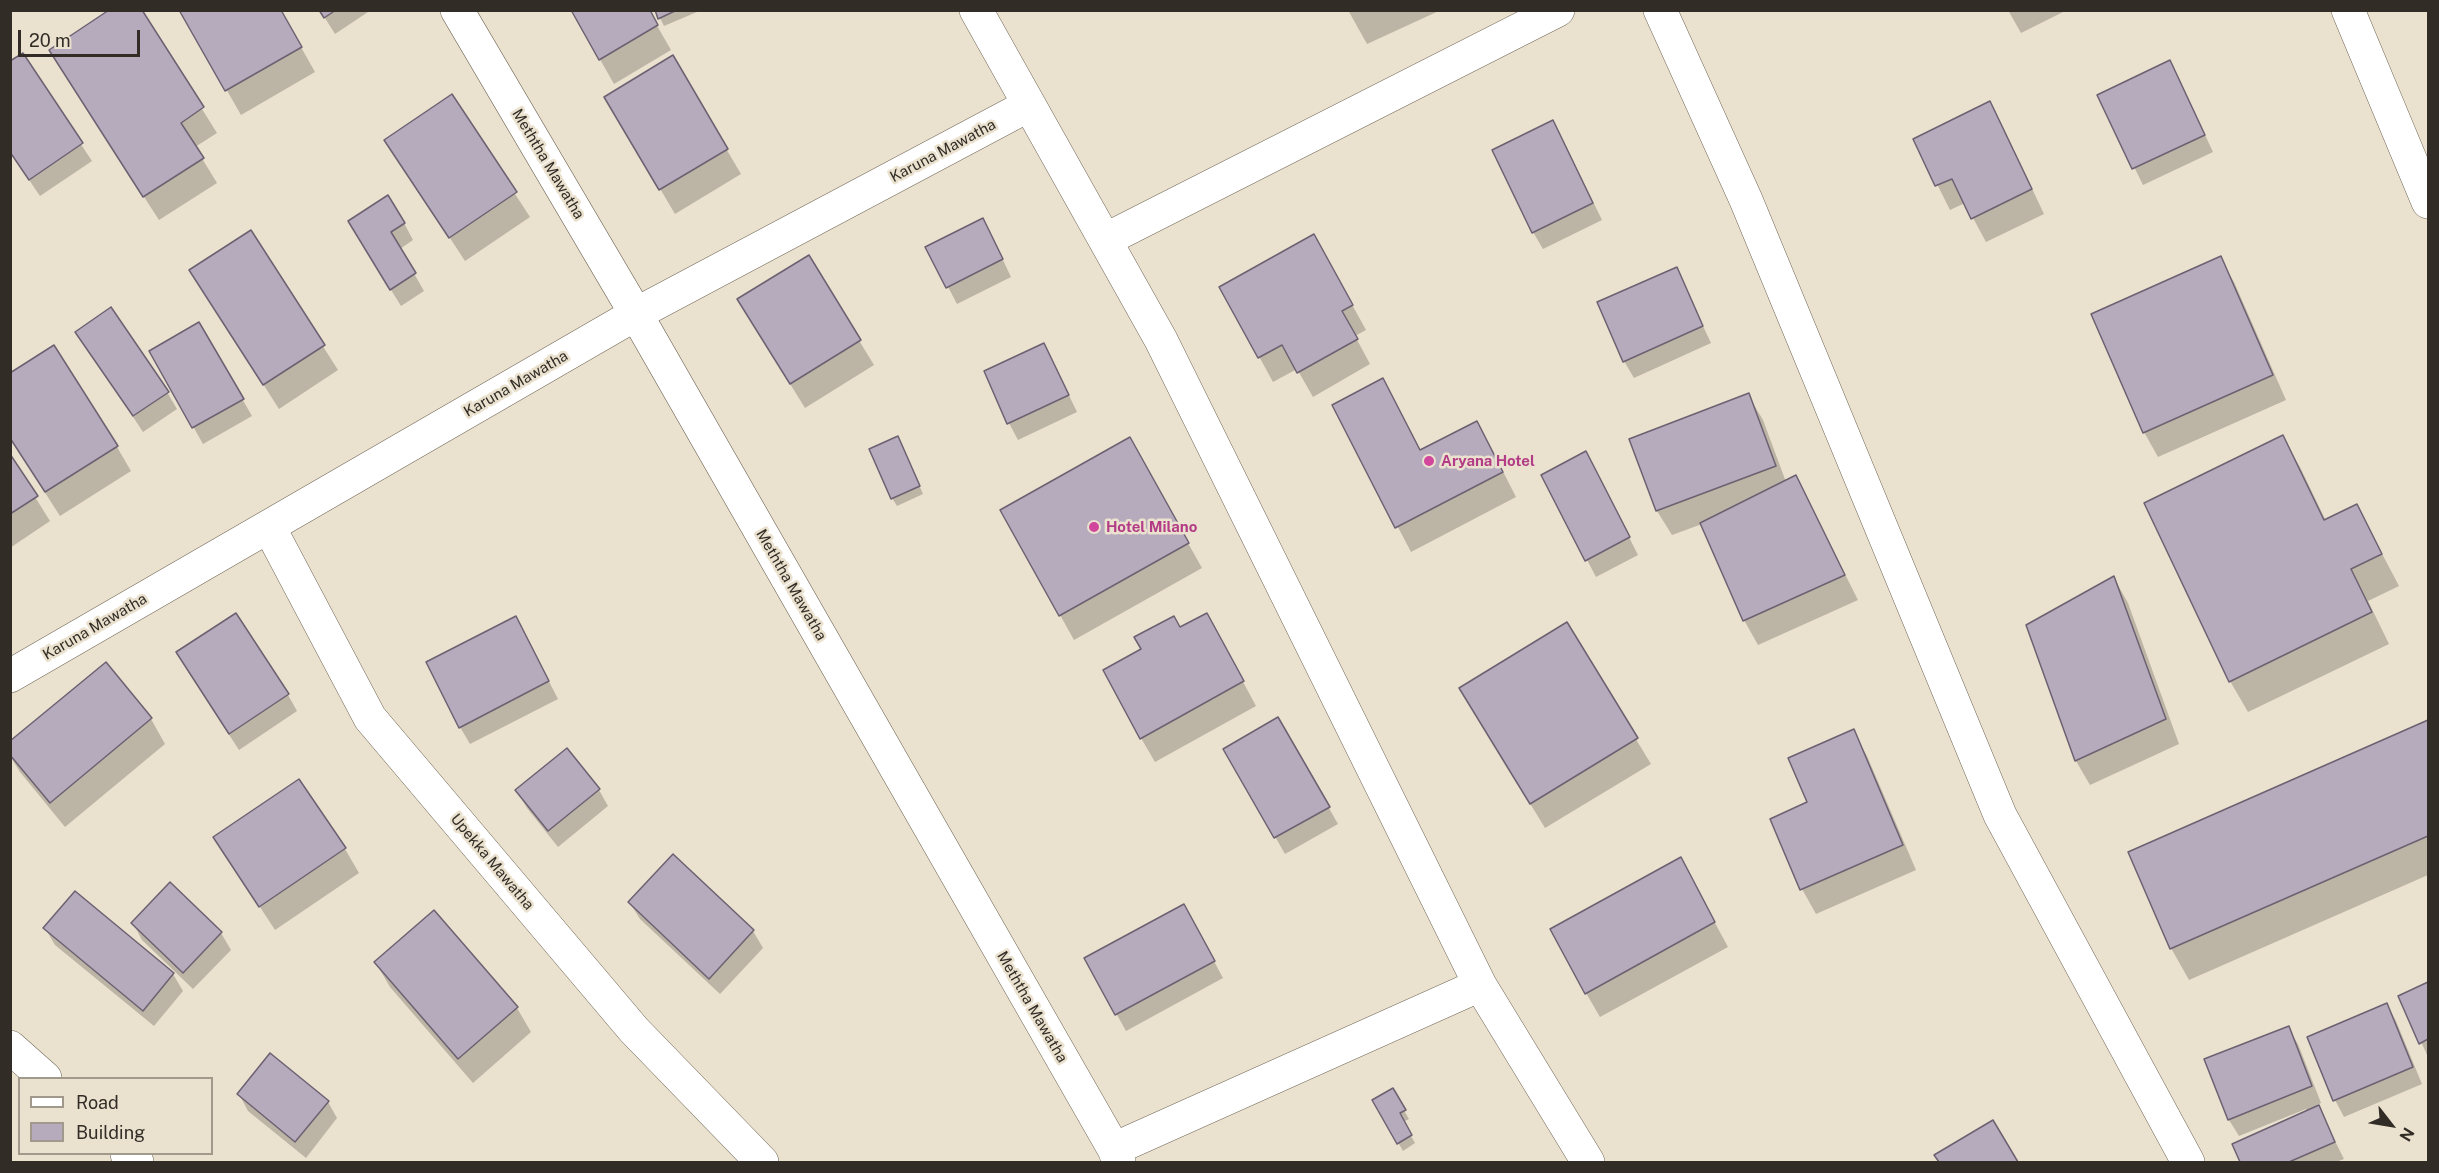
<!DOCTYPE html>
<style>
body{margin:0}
#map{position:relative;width:2439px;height:1173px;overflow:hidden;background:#ebe1cf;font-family:"Public Sans",sans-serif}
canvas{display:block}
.frame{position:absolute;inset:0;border:12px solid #312d26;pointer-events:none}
.legend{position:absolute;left:18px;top:1077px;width:195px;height:78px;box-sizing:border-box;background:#ebe1cf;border:2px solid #a1998b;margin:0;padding:8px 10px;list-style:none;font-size:18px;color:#312d26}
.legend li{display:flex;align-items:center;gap:12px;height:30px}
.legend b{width:30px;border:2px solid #a1998b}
.north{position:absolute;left:2361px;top:1095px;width:60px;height:60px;-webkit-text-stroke:4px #ebe1cf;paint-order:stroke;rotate:121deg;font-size:16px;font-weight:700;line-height:24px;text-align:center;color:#312d26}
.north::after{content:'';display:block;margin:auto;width:21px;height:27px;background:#312d26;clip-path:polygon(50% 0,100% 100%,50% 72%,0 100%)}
.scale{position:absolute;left:18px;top:30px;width:122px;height:27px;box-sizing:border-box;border:3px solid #312d26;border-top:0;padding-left:8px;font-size:18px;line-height:21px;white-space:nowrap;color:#312d26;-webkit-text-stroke:4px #ebe1cf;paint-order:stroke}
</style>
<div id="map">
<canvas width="2439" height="1173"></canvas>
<div class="frame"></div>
<ul class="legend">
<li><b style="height:8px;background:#fff"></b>Road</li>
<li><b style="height:16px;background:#b6abbc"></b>Building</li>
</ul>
<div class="north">N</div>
<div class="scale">20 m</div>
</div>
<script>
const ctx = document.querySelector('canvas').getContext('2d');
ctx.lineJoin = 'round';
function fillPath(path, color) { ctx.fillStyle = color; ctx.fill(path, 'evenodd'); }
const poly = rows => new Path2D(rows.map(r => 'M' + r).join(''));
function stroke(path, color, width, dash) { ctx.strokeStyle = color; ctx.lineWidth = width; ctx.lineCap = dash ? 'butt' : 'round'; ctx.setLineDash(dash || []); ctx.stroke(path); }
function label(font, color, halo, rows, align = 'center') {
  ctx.font = font + ' "Public Sans",sans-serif'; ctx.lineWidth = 5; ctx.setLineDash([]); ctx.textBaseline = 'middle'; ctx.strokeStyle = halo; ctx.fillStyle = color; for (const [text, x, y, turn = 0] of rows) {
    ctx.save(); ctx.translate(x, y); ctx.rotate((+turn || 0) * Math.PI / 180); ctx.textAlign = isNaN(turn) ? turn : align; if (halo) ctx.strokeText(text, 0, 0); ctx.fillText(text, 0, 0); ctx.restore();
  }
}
const shadow = poly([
 [140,10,217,133,195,147,217,183,159,220,65,75],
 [181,10,280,10,315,72,241,115],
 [320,10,371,10,335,34],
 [572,10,648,10,671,50,614,84],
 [656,10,696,10,697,12,664,26],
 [1348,10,1441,10,1367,44],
 [2008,10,2067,10,2021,33],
 [22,55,92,161,40,196,10,152],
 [672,57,741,174,675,214,606,97],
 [2179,79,2213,152,2143,185,2099,96],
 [451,96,530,217,465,261,386,140],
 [1989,102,2003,127,2044,214,1986,242,1965,203,1950,210,1915,140],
 [1562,138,1602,220,1543,249,1533,232],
 [404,223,413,240,400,249,424,291,401,306,359,238],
 [250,232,338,370,279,409,191,271],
 [992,237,1011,277,957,304,927,247],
 [808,257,874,365,805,408,753,324],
 [2220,258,2234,282,2286,400,2158,457,2144,432],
 [1328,261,1366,330,1355,336,1370,364,1313,397,1297,369,1273,382,1221,287],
 [1676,269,1711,343,1634,378,1624,361],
 [199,324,252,416,203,444,151,352],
 [77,332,167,392,177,409,143,432],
 [1044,344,1077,412,1018,440,1009,423],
 [1383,380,1421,452,1491,448,1516,497,1411,552,1334,405],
 [1748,395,1763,420,1786,482,1796,477,1858,600,1758,645,1744,620,1702,524,1672,535,1657,511,1631,439],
 [2283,437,2301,469,2326,521,2357,506,2399,586,2368,601,2389,644,2248,712,2230,681],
 [10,438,117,447,131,471,60,516],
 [902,446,923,494,897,506,892,498],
 [10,457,50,521,10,548],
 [1143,463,1202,568,1074,640,1002,511],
 [1595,470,1638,555,1596,577,1543,475],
 [2114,578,2128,603,2179,744,2090,785,2076,761,2028,625],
 [1566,624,1651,764,1545,828,1475,713],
 [1180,629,1220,639,1256,706,1155,762,1141,738],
 [525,635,558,699,470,744,460,727],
 [106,664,151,719,165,744,65,827,20,772,10,756,10,743],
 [187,670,288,695,297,711,239,750],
 [1278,719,1338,824,1285,854,1225,749],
 [2428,721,2428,875,2189,980,2171,948,2130,853],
 [1853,731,1867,756,1916,870,1816,914,1802,889,1772,820,1809,803],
 [599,790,608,806,558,847,527,808,517,791],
 [215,838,345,849,359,873,275,930],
 [673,856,753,931,763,948,720,994,640,919,630,903],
 [1694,884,1728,947,1600,1017,1586,993],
 [75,893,173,974,183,991,154,1026,55,945,45,928],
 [1193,922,1223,978,1126,1031,1086,959],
 [133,923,221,933,231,950,193,989,142,940],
 [376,963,517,1008,531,1032,473,1083,390,987],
 [2428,984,2428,1057,2400,996],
 [2387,1005,2396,1021,2422,1084,2344,1117,2335,1100],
 [2288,1028,2298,1044,2321,1103,2317,1105,2344,1159,2336,1162,2242,1162,2234,1145,2307,1112,2306,1109,2239,1136,2229,1120,2206,1060],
 [1392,1090,1409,1119,1403,1122,1415,1143,1403,1151,1374,1100],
 [239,1094,328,1102,337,1118,306,1158,248,1111],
 [1992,1122,2016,1162,1940,1162,1936,1156]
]);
const building = poly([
 [109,10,142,10,204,107,181,123,204,158,143,197,49,50,109,10],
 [179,10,281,10,302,47,225,91,179,10],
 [319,10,336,10,324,18,319,10],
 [571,10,650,10,658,25,599,60,571,10],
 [655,10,677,10,658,19,655,10],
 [23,53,83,143,29,180,10,152,10,61,23,53],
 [673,55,728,149,659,190,604,97,673,55],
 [2170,60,2205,135,2132,169,2097,95,2170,60],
 [452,94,517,192,449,238,384,140,452,94],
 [1990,101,2032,189,1971,219,1952,179,1935,186,1913,139,1990,101],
 [1553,120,1593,203,1532,233,1492,150,1553,120],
 [388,195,405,223,391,232,416,273,390,290,348,221,388,195],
 [983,218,1003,259,946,288,925,247,983,218],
 [251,230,325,345,263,385,189,270,251,230],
 [1314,234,1353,305,1342,311,1358,339,1297,373,1282,345,1258,358,1219,287,1314,234],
 [809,255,861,340,790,384,737,299,809,255],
 [2221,256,2273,375,2143,433,2091,314,2221,256],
 [1677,267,1703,326,1623,362,1597,302,1677,267],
 [111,307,169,392,133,416,75,332,111,307],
 [199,322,244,399,192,428,149,351,199,322],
 [1044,343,1069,395,1007,424,984,371,1044,343],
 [54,345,118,446,45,492,10,438,10,373,54,345],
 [1383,378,1420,450,1477,421,1503,472,1395,528,1332,405,1383,378],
 [1749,393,1776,466,1656,511,1629,439,1749,393],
 [2283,435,2324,520,2357,504,2382,554,2351,569,2372,612,2229,682,2144,503,2283,435],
 [898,436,920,486,891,499,869,449,898,436],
 [1130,437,1189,543,1059,616,1000,510,1130,437],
 [1586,451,1630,537,1585,561,1541,475,1586,451],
 [10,454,38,496,10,514,10,454],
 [1796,475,1845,575,1743,621,1700,523,1796,475],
 [2114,576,2166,719,2075,761,2026,625,2114,576],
 [236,613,289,694,229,734,176,652,236,613],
 [1207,613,1244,681,1140,739,1103,670,1141,649,1134,637,1174,616,1180,627,1207,613],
 [516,616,549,681,459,728,426,662,516,616],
 [1567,622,1638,738,1530,804,1459,688,1567,622],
 [106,662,152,718,50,803,10,755,10,741,106,662],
 [1278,717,1330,807,1274,838,1223,749,1278,717],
 [2428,720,2428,836,2170,949,2128,852,2428,720],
 [1854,729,1903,845,1800,890,1770,819,1807,802,1788,758,1854,729],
 [567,748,600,789,548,831,515,790,567,748],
 [299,779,346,848,259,907,213,837,299,779],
 [673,854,754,930,709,979,628,902,673,854],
 [1681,857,1715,922,1585,994,1550,929,1681,857],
 [170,882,222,932,183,973,131,923,170,882],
 [75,891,174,973,143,1011,43,928,75,891],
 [1184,904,1215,961,1115,1015,1084,958,1184,904],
 [434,910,518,1007,458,1059,374,962,434,910],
 [2428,982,2428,1039,2419,1044,2398,996,2428,982],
 [2387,1003,2413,1067,2333,1101,2307,1037,2387,1003],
 [2289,1026,2312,1086,2228,1120,2204,1059,2289,1026],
 [270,1053,329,1101,295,1142,237,1094,270,1053],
 [1393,1088,1406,1110,1400,1113,1412,1135,1397,1144,1372,1100,1393,1088],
 [2319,1105,2335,1142,2289,1162,2240,1162,2232,1144,2319,1105],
 [1993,1120,2018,1162,1939,1162,1934,1155,1993,1120]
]);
const minor = poly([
 [457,10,636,314,1114,1149,1119,1162],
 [976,10,1161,340,1480,985,1588,1162],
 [1660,10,1746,200,2000,815,2188,1162],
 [1105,240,1558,10],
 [269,527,370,718,634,1030,762,1162],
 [10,676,636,314,1029,105],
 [10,1047,45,1078],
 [1114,1149,1480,985],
 [127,1154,137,1162]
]);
const primary = poly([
 [2348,10,2428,202]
]);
const markers = [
 [1429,461,6,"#d1479c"],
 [1094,527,6,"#d1479c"]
];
const streetNames = [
 ["Karuna Mawatha",943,151,-28],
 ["Meththa Mawatha",548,164,59],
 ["Karuna Mawatha",516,384,-30],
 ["Meththa Mawatha",791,585,60],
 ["Karuna Mawatha",95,627,-30],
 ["Upekka Mawatha",492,862,50],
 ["Meththa Mawatha",1032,1007,60]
];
const hotelNames = [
 ["Aryana Hotel",1441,461],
 ["Hotel Milano",1106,527]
];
fillPath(shadow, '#0003');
fillPath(building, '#b6abbc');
stroke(building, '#6c6171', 1.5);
stroke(minor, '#716858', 34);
stroke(primary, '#716858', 34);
stroke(minor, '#fff', 33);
stroke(primary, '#fff', 33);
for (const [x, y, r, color] of markers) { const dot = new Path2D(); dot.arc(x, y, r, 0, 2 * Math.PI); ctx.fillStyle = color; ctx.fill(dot); stroke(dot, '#ebe1cf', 2); }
label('15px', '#312d26', '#ebe1cf', streetNames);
label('bold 15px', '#b23c85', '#ebe1cf', hotelNames, 'left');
</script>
